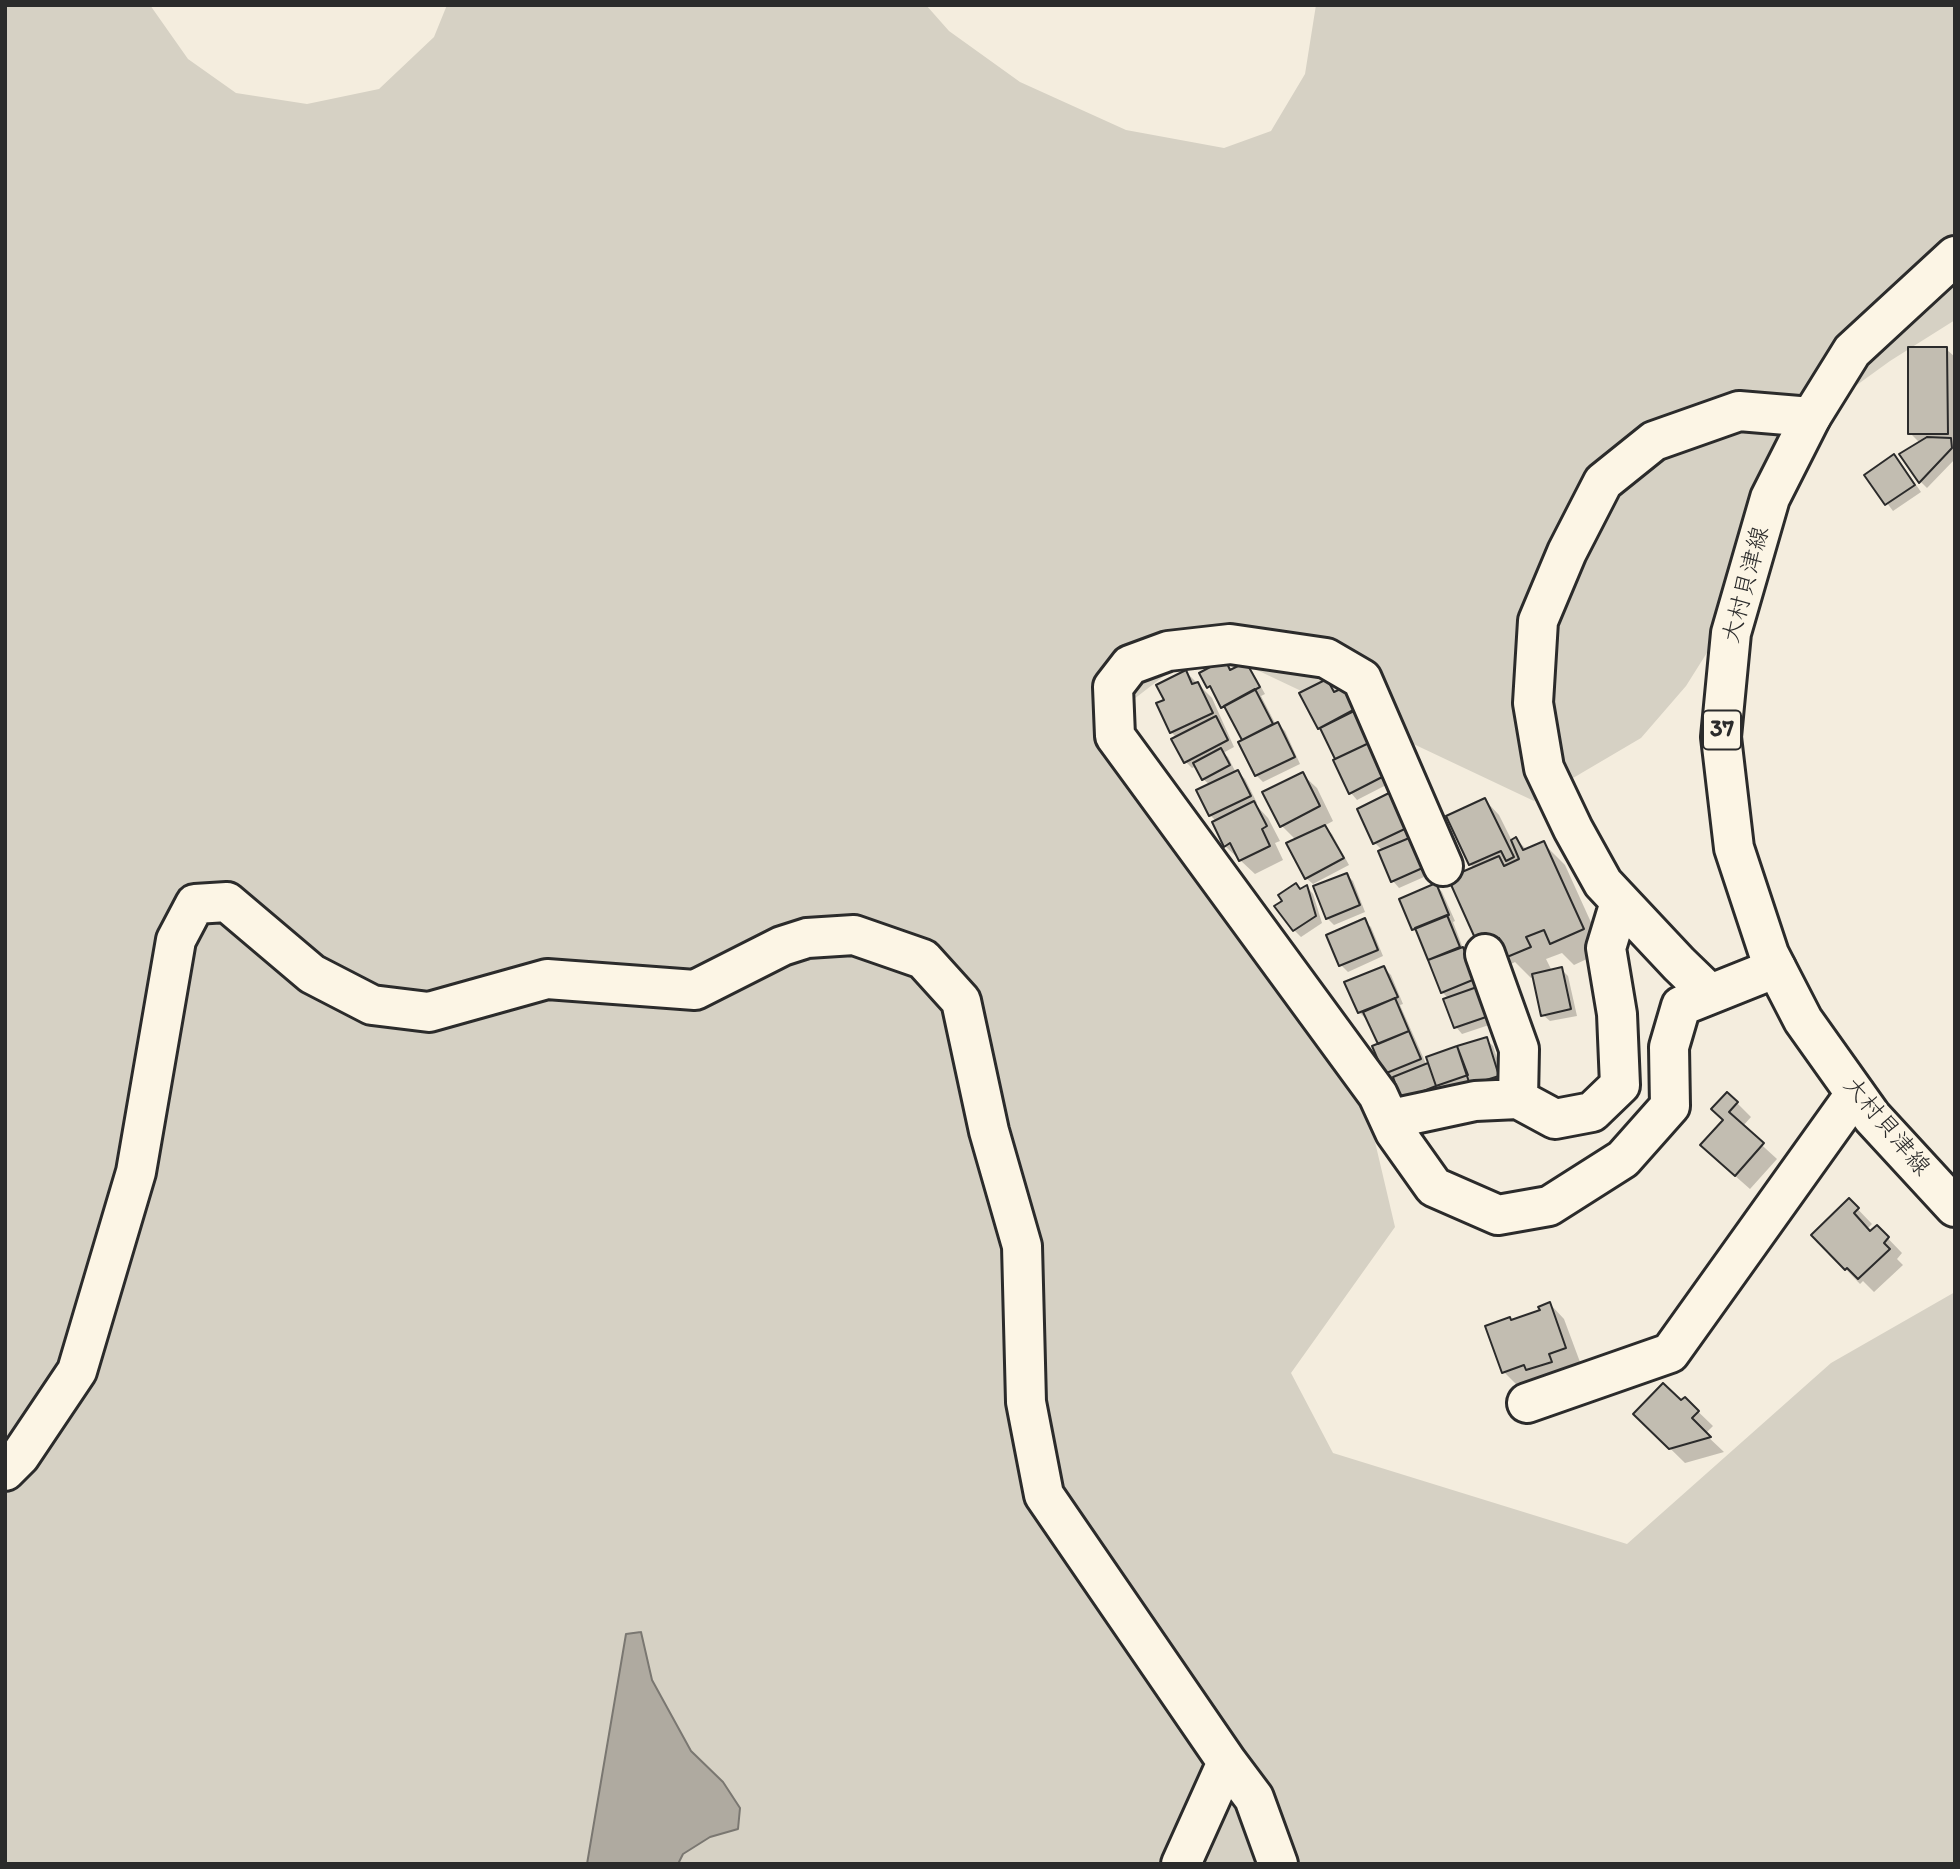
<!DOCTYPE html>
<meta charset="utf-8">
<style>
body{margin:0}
#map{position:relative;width:1960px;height:1869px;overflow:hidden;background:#f4edde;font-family:Itim,sans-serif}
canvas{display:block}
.frame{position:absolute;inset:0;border:7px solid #2b2b2b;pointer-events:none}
</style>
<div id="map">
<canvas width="1960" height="1869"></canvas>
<div class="frame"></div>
</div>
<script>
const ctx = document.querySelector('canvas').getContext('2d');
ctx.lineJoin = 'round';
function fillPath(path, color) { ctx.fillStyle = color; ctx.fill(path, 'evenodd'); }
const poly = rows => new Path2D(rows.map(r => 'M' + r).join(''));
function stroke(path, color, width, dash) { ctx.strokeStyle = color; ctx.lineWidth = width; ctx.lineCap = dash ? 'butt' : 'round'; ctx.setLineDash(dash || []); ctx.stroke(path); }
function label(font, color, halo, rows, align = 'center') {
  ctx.font = font + ' Itim,"Klee One",sans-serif'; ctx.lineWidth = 5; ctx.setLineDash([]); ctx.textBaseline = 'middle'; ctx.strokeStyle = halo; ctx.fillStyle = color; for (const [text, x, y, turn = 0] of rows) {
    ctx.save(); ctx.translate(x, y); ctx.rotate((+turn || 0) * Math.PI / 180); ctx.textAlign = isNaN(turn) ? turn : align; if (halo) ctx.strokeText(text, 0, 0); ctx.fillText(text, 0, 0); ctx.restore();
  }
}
const green = poly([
 [5,5,150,5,188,59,236,93,307,104,379,89,434,37,447,5,926,5,949,31,1020,82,1126,130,1224,148,1271,131,1305,74,1316,5,1955,5,1955,320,1890,361,1814,416,1732,613,1686,686,1641,738,1534,801,1204,645,1103,723,1364,1095,1395,1227,1291,1373,1333,1453,1627,1544,1831,1363,1955,1292,1955,1864,5,1864]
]);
const water = poly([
 [641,1632,652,1680,691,1751,723,1782,740,1808,738,1829,710,1837,683,1854,678,1864,587,1864,626,1634,641,1632]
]);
const shadow = poly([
 [1946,349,1955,357,1955,459,1927,488,1920,481,1920,443,1910,433],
 [1894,456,1901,463,1921,492,1893,511,1866,475],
 [1225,661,1233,671,1246,664,1252,671,1265,694,1261,696,1276,725,1278,724,1285,731,1300,764,1263,782,1256,775,1244,741,1230,714,1209,686],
 [1186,672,1212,698,1234,747,1223,753,1228,757,1236,773,1238,772,1245,779,1257,803,1255,804,1268,818,1280,841,1275,843,1283,860,1255,874,1225,846,1216,821,1210,815,1210,785,1203,779,1197,766,1192,768,1186,762,1177,738,1171,732,1166,700],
 [1327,681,1336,693,1345,689,1394,781,1357,800,1351,793,1337,760,1302,694],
 [1302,774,1317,788,1333,821,1324,826,1332,834,1349,865,1313,884,1306,878,1296,840,1281,825],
 [1393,793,1433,873,1399,888,1393,881,1380,852,1383,851,1375,843,1359,810],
 [1485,800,1499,815,1512,841,1516,839,1527,850,1543,843,1565,865,1604,951,1574,965,1562,953,1546,959,1552,971,1561,969,1568,976,1577,1016,1550,1021,1543,1015,1535,976,1531,978,1515,962,1503,968,1475,869,1470,864],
 [1347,875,1353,881,1365,912,1334,925,1327,918],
 [1436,885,1442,892,1455,921,1453,922,1464,951,1469,956,1495,1023,1462,1034,1456,1027,1445,1000,1449,999,1442,992,1420,936,1414,929,1401,900],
 [1309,889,1313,894,1322,923,1301,937,1294,930],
 [1364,921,1371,927,1383,956,1348,972,1341,965],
 [1384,968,1391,975,1403,1004,1400,1005,1427,1066,1486,1039,1493,1046,1505,1082,1410,1106,1395,1079,1393,1080,1386,1073,1380,1045,1368,1018,1366,1019,1359,1012],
 [1737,1103,1751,1117,1742,1127,1777,1159,1750,1189,1717,1160,1725,1120,1713,1109],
 [1849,1200,1872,1224,1867,1229,1871,1233,1877,1227,1902,1253,1897,1259,1903,1265,1874,1292,1863,1281,1860,1284,1813,1235],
 [1550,1304,1564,1319,1580,1362,1563,1369,1565,1376,1537,1379,1518,1386,1504,1372,1512,1322,1542,1311],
 [1685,1399,1713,1426,1705,1434,1724,1452,1685,1463,1635,1414,1681,1403]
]);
const building = poly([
 [1908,347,1947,347,1948,434,1908,434,1908,347],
 [1927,437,1951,438,1952,448,1919,483,1899,454,1927,437],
 [1894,454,1915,485,1885,505,1864,475,1894,454],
 [1225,659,1230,670,1246,662,1260,687,1221,708,1210,686,1207,688,1199,673,1225,659],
 [1186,670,1192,684,1198,682,1213,713,1170,733,1156,703,1164,700,1156,685,1186,670],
 [1327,679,1334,692,1345,687,1357,708,1318,729,1299,693,1327,679],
 [1255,689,1273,724,1242,740,1224,706,1255,689],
 [1354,711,1369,743,1335,759,1320,728,1354,711],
 [1216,716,1228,740,1184,763,1171,739,1216,716],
 [1278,722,1295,757,1255,776,1238,742,1278,722],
 [1369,743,1388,774,1349,794,1333,760,1369,743],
 [1221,748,1230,765,1202,780,1193,763,1221,748],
 [1238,770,1251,796,1209,816,1196,790,1238,770],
 [1303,772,1320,806,1280,827,1262,792,1303,772],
 [1393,791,1411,826,1373,844,1357,809,1393,791],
 [1485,798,1514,857,1506,861,1501,851,1469,865,1446,816,1485,798],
 [1254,801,1267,826,1262,829,1270,846,1239,861,1230,843,1224,847,1212,822,1254,801],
 [1325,825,1344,858,1305,879,1286,843,1325,825],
 [1414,836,1427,866,1391,882,1378,851,1414,836],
 [1516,837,1523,850,1544,841,1584,929,1550,944,1544,930,1526,937,1531,947,1507,957,1499,938,1479,947,1448,878,1499,856,1504,866,1519,859,1511,840,1516,837],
 [1347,873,1360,905,1326,919,1313,886,1347,873],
 [1296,883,1300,889,1307,885,1316,916,1293,931,1274,906,1282,901,1278,895,1296,883],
 [1436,883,1449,915,1412,930,1399,899,1436,883],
 [1447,915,1460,947,1428,960,1415,928,1447,915],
 [1365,918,1378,950,1339,966,1326,935,1365,918],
 [1463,947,1475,979,1441,993,1428,960,1463,947],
 [1384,966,1398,997,1358,1013,1344,982,1384,966],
 [1562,967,1571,1009,1541,1016,1532,974,1562,967],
 [1477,987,1489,1016,1454,1028,1443,999,1477,987],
 [1395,998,1409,1031,1378,1044,1363,1012,1395,998],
 [1409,1031,1421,1059,1384,1074,1372,1046,1409,1031],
 [1487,1037,1499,1076,1470,1085,1457,1046,1487,1037],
 [1457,1046,1468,1075,1436,1086,1426,1057,1457,1046],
 [1428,1063,1436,1086,1401,1100,1393,1077,1428,1063],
 [1727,1092,1738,1102,1729,1112,1764,1143,1735,1176,1700,1145,1723,1120,1711,1109,1727,1092],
 [1849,1198,1859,1208,1854,1213,1870,1231,1877,1225,1889,1237,1884,1243,1890,1249,1858,1279,1847,1268,1845,1270,1811,1235,1849,1198],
 [1550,1302,1566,1348,1549,1354,1552,1362,1526,1370,1524,1365,1502,1373,1485,1326,1510,1317,1511,1320,1540,1310,1538,1307,1550,1302],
 [1663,1383,1681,1400,1685,1397,1699,1411,1692,1418,1711,1437,1669,1449,1633,1414,1663,1383]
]);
const minor = poly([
 [1443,866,1362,679,1326,658,1230,644,1168,651,1130,665,1113,687,1115,736,1378,1095,1395,1132,1434,1187,1498,1215,1549,1206,1623,1159,1670,1106,1669,1047,1681,1006,1776,968],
 [1485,954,1519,1049,1518,1099,1555,1119,1592,1112,1620,1085,1617,1014,1606,948,1620,902],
 [1710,994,1679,964,1603,883,1573,829,1544,768,1533,703,1538,621,1567,552,1603,482,1654,441,1739,411,1811,417],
 [1391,1119,1475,1101,1518,1099],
 [1527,1403,1670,1353,1855,1094],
 [5,1471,20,1456,77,1371,136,1172,176,940,195,904,227,902,312,974,372,1005,429,1012,547,979,695,990,782,946,807,938,854,935,923,959,961,1001,989,1131,1022,1246,1026,1402,1044,1495,1227,1762],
 [1181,1864,1227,1762,1254,1798,1278,1864]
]);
const major = poly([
 [1955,256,1852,351,1811,417,1770,498,1731,633,1721,737,1734,848,1769,954,1803,1020,1872,1117,1955,1207]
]);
const shields = [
 [1722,730,38]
];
const shieldNames = [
 ["37",1722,730]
];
const streetNames = [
 ["大村貝津線",1747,585,-75],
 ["大村貝津線",1886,1127,50]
];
fillPath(green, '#d6d1c4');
fillPath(water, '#afaaa0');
stroke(water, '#7a7771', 2);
fillPath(shadow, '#0003');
fillPath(building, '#c2bdb1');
stroke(building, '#2b2b2b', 2);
stroke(minor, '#2b2b2b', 44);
stroke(major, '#2b2b2b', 44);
stroke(minor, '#fcf5e5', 38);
stroke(major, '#fcf5e5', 38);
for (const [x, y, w] of shields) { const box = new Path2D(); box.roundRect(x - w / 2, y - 19.5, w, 39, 5); ctx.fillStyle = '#fcf5e5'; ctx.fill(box); stroke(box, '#2b2b2b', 2); }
label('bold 23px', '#2b2b2b', null, shieldNames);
label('24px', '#2b2b2b', '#fcf5e5', streetNames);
</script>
